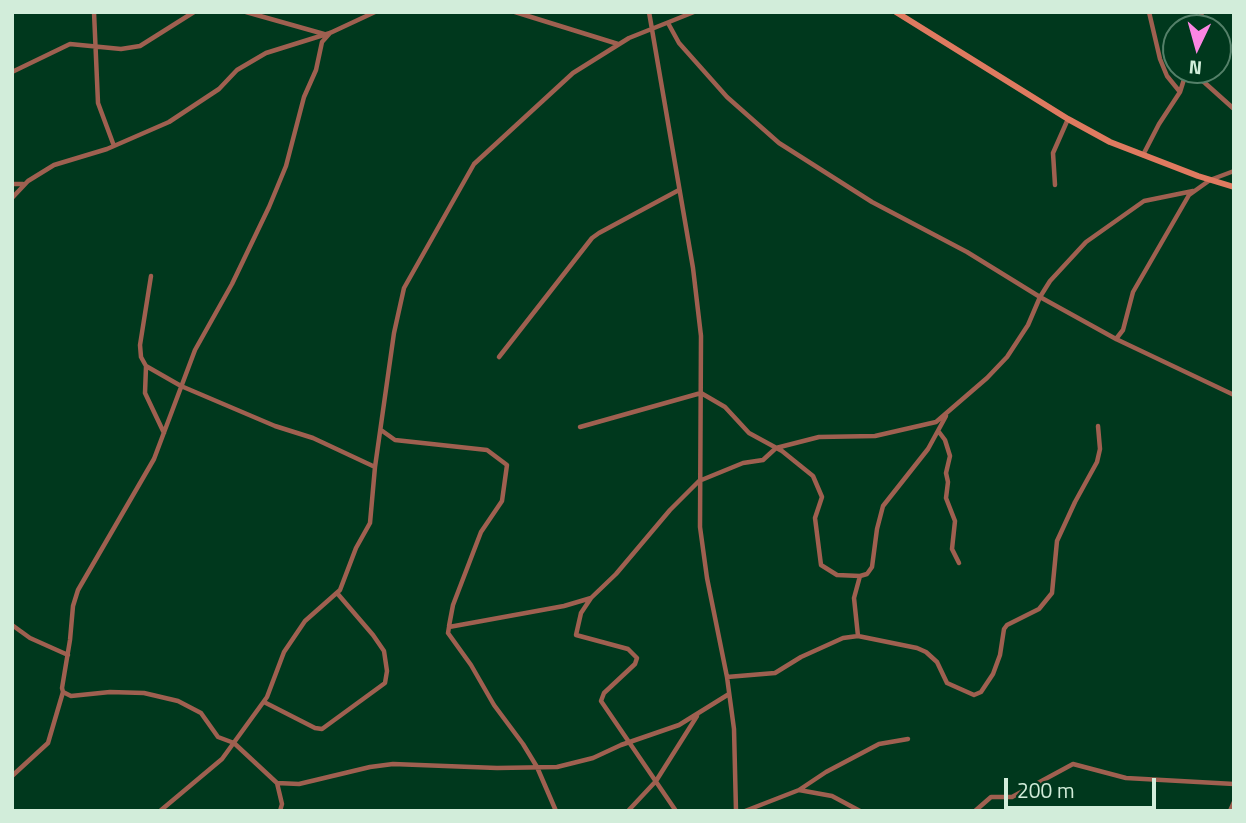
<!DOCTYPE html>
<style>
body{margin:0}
#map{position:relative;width:1246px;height:823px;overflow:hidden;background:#00381d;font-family:"Titillium Web",sans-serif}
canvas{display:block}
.frame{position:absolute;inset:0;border:14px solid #d2edda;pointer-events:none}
.north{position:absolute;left:1162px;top:14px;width:70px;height:70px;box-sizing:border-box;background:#00381d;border:2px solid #548069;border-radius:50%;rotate:185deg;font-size:19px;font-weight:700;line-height:28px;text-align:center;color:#d2edda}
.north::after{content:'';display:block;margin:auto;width:24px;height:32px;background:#fc86e3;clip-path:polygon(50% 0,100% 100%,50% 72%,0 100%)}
.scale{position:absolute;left:1004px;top:778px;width:152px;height:32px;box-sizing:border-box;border:4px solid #d2edda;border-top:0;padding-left:9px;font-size:21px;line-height:24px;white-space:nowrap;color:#d2edda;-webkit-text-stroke:5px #00381d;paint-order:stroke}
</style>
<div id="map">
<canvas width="1246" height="823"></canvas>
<div class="frame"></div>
<div class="north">N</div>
<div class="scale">200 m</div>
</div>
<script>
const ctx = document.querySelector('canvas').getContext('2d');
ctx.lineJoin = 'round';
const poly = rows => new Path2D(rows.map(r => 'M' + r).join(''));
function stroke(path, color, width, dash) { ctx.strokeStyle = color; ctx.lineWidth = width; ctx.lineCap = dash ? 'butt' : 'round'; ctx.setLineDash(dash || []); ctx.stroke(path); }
const street = poly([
 [94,12,98,103,114,146],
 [246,12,324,34],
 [515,12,618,44],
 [649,12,693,268,701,336,700,527,707,578,727,677,734,729,736,811],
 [1149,12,1160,59,1167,76,1180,92],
 [668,23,679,43,727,97,779,143,872,202,967,252,1040,297,1116,339,1234,395],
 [1198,28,1202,12],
 [330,33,322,42,316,70,304,97,286,166,269,207,232,284,195,350,154,459,78,590,73,606,70,640,62,688,63,692,71,696,110,692,144,693,178,701,201,713,218,737,234,743,277,783,299,784,370,767,393,764,497,768,557,767,593,758,621,745,679,725,729,694],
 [1187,70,1205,83,1234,109],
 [12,72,70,44,121,49,140,46,194,12],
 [1143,155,1159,124,1180,92,1187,70],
 [12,184,23,184],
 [1055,185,1053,153,1068,119],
 [12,198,28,181,54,165,107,149,169,122,219,89,237,70,266,53,330,33,375,12],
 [151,276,140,345,141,357,146,366,181,386,275,426,313,438,375,467],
 [1116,339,1123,330,1133,292,1189,195,1210,180,1234,171],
 [499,357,592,238,599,233,679,190],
 [146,367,145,393,164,433],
 [580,427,701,393,725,407,749,433,782,451,813,476,822,497,815,518,821,565,837,575,860,576,867,574,872,567,877,529,883,506,928,449,946,416],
 [381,430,395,440,487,450,507,465,502,501,481,532,453,605,449,626],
 [939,432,945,440,950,456,946,473,948,482,946,498,955,521,952,549,959,563],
 [591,598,581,613,576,635,628,649,637,658,635,664,604,693,601,701,676,811],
 [12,625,30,638,68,655],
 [858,636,854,598,860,576],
 [727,677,775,673,801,657,843,638,858,636,917,648,926,652,937,662,947,683,974,695,981,692,993,674,1000,655,1004,629,1007,625,1039,609,1052,593,1057,541,1075,502,1097,462,1100,449,1098,426],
 [264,702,315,728,322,729,385,683,387,671,384,651,373,635,337,593],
 [12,776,48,743,63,692],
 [277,783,282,804,280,811],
 [799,790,832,796,860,811],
 [160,811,222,759,267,697,284,652,305,621,340,590,356,548,370,523,375,467,394,333,404,288,474,164,573,73,629,38,694,12],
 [556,811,537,767,523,744,494,705,471,665,448,633,449,627,564,606,591,598,616,574,670,510,699,481,743,463,763,460,776,448,819,437,875,436,936,422,987,378,1007,357,1028,325,1040,297,1050,281,1086,242,1144,201,1193,191],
 [628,811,656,781,697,716],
 [745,811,799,790,826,772,879,744,908,739],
 [975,811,991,797,1012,797,1073,764,1126,778,1234,784],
 [1230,811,1234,802]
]);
const secondary = poly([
 [896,12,1068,119,1110,142,1198,176,1234,187]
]);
stroke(street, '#9f6050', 4.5);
stroke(secondary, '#df7a60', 6);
</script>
